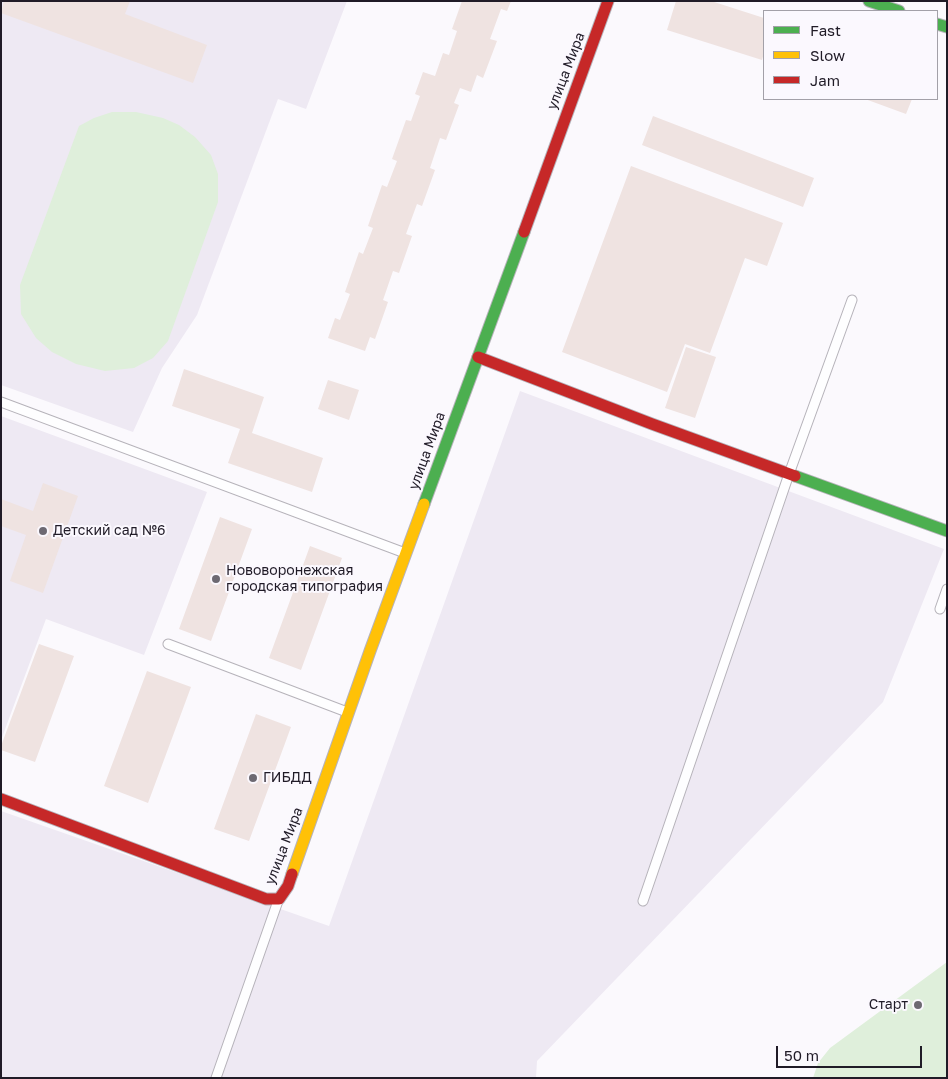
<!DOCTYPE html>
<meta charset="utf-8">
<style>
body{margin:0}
#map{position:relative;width:948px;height:1079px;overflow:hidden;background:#fbf9fd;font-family:"Golos Text",sans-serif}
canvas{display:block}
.frame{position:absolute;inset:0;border:2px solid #201b27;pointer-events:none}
.legend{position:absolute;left:763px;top:10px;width:175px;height:90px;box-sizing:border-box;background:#fbf8fe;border:1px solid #a3a0a8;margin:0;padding:6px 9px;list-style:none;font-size:15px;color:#201b27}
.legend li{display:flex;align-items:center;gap:10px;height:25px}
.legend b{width:25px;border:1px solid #a3a0a8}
.scale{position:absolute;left:776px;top:1046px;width:146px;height:22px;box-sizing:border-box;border:2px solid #201b27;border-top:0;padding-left:6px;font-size:15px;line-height:18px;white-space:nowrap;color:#201b27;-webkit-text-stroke:4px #fbf8fe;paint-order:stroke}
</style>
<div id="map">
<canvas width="948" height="1079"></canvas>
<div class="frame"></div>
<ul class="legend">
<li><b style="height:6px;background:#4caf50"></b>Fast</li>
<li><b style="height:6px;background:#ffc107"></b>Slow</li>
<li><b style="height:6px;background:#c62828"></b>Jam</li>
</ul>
<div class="scale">50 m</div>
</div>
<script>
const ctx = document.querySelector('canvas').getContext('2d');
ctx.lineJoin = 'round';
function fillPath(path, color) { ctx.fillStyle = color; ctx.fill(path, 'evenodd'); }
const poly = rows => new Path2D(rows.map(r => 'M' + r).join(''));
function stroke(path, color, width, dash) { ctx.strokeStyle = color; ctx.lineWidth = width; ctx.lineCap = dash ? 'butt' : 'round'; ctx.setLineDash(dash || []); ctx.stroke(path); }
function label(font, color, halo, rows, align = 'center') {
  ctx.font = font + ' "Golos Text",sans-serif'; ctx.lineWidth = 4; ctx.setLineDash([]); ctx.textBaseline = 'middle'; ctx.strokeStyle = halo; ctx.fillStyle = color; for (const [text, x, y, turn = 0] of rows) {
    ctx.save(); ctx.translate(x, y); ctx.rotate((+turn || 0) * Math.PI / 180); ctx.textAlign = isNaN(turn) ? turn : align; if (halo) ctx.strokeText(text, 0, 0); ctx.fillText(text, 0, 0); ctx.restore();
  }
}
const built = poly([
 [1,1,347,1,306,109,278,99,197,315,162,368,133,432,1,385],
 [520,391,944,549,883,702,537,1061,536,1078,1,1078,1,811,329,926],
 [1,416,207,492,144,655,46,619,1,740]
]);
const green = poly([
 [112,112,136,112,163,118,179,125,195,137,211,155,218,174,218,202,168,341,153,358,134,368,105,371,76,364,52,352,36,338,21,314,20,285,79,126,94,118],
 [947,962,947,1078,813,1078,818,1063,830,1048]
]);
const building = poly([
 [4,1,130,1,125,14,207,45,193,83,1,13],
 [462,1,511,1,507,11,501,9,490,39,497,41,483,78,477,75,471,92,460,88,454,103,459,105,446,140,440,138,430,168,435,170,422,206,417,204,406,234,412,236,399,273,393,271,383,300,388,302,375,339,370,337,365,351,328,338,335,318,340,320,350,294,345,292,359,252,363,254,373,228,368,226,382,185,387,187,397,161,392,159,406,120,411,121,420,96,415,94,423,72,435,76,443,53,449,55,457,31,452,29],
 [676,1,711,1,764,18,764,53,762,60,667,30],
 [865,99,912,99,906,114],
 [653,116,814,178,803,207,642,145],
 [631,166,783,223,767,266,745,258,710,353,685,344,667,392,562,352],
 [686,347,716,357,695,418,665,408],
 [184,369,264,397,252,433,323,458,312,492,228,463,240,429,172,406],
 [328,380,359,390,349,420,318,409],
 [43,483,78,496,43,593,10,581,26,535,1,526,1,499,33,511],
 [220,517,252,529,211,641,179,629],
 [310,546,342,558,301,670,269,658],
 [39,644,74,656,35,762,1,750,1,746],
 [147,671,191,687,148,803,104,786],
 [256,714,291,727,249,841,214,829]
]);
const lane = poly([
 [1,402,405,553],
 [940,609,947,589],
 [168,644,347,712],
 [643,901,789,474,852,300],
 [216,1078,278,901]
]);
const fast = poly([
 [869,1,899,11],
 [937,24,947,27],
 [795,476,947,531],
 [424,504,524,232]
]);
const slow = poly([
 [292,874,370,651,424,504]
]);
const jam = poly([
 [524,232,608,1],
 [478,357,652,424,795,476],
 [1,799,266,899,279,899,288,886,292,874]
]);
const markers = [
 [43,531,5,"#6d6972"],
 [216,579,5,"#6d6972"],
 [253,778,5,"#6d6972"],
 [918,1005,5,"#6d6972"]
];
const streetNames = [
 ["улица Мира",566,71,-69],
 ["улица Мира",427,451,-70],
 ["улица Мира",284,846,-69]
];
const poiNames = [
 ["Детский сад №6",53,531],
 ["Нововоронежская",226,571],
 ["городская типография",226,587],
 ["ГИБДД",263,778],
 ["Старт",908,1005,"right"]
];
fillPath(built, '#eee9f3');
fillPath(green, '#dfefdb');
fillPath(building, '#efe3e1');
stroke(lane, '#b6b3ba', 11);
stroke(fast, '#b6b3ba', 13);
stroke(slow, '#b6b3ba', 13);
stroke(jam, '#b6b3ba', 13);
stroke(lane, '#fefeff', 9);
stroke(fast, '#4caf50', 11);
stroke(slow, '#ffc107', 11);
stroke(jam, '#c62828', 11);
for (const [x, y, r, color] of markers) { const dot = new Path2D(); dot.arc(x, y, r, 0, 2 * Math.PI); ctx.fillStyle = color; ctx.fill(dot); stroke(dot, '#fbf8fe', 2); }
label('14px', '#201b27', '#fbf8fe', streetNames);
label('14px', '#201b27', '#fbf8fe', poiNames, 'left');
</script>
